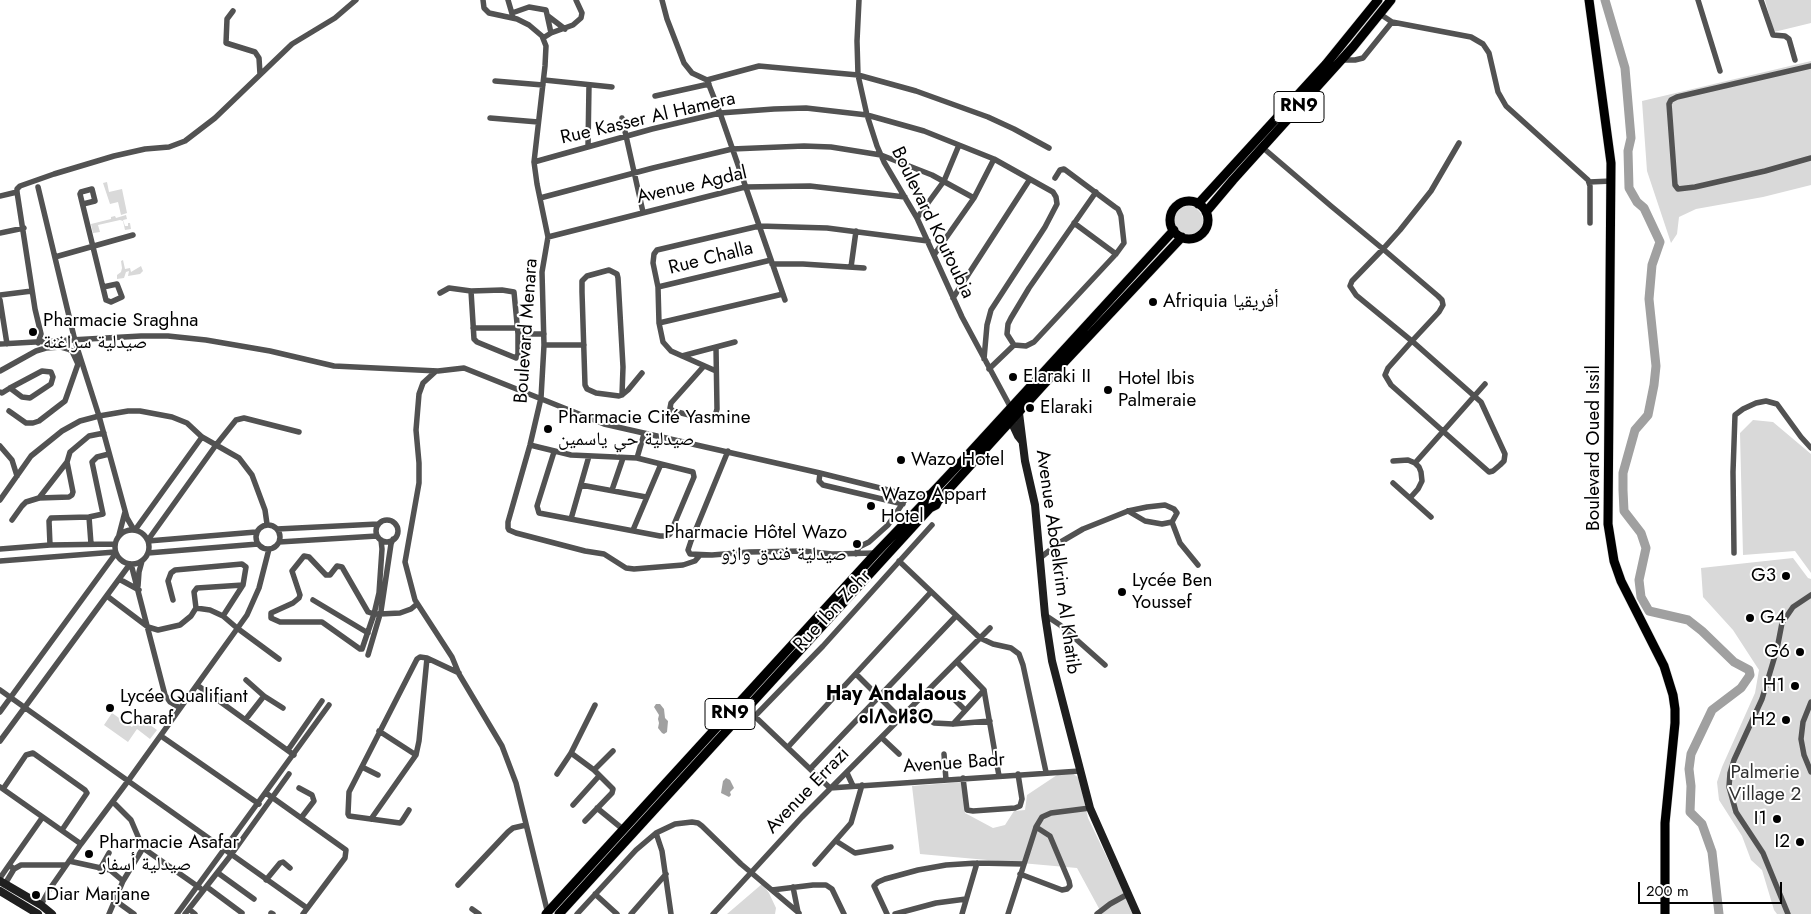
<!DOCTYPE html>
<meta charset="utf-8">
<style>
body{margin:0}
#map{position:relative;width:1811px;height:914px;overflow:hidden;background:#fff;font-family:Jost,sans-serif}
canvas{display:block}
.scale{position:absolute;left:1638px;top:882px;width:144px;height:22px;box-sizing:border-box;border:2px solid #000;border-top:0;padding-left:6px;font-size:15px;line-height:18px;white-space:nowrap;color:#000;-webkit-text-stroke:4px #fff;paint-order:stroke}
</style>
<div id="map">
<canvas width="1811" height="914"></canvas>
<div class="scale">200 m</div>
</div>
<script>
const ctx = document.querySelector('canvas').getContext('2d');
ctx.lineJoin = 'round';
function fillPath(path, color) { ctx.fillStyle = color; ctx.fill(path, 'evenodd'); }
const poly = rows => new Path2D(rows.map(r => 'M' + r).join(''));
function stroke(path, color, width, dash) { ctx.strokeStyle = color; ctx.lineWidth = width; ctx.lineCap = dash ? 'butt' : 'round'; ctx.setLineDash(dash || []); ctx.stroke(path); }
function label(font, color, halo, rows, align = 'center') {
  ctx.font = font + ' Jost,"Noto Naskh Arabic","Noto Sans Tifinagh",sans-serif'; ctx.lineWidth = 4; ctx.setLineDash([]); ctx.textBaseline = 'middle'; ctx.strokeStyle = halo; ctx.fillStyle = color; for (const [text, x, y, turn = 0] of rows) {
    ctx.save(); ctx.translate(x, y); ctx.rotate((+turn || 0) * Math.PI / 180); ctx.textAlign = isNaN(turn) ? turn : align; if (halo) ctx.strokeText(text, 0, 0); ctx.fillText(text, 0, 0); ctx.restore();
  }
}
const green = poly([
 [1765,0,1811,0,1811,23,1774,32],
 [1811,61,1811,185,1763,197,1696,209,1679,217,1677,234,1671,243,1647,171,1642,101],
 [107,182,109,192,122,189,127,213,121,215,118,202,110,204,103,183],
 '1173 221a15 15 0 1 1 30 0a15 15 0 1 1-30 0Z',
 [126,215,127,219,123,220,125,226,128,226,128,223,130,223,131,229,125,230,123,221,120,220,98,225,100,232,93,233,91,224,111,219,111,217,115,216,116,218],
 [123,260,125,269,130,268,131,272,141,266,143,271,140,274,128,276,129,271,126,272,124,278,117,279,117,275,121,272,122,268,121,261],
 [1753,420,1773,422,1811,454,1811,573,1795,551,1743,555,1740,433],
 [1793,558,1808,578,1811,579,1811,914,1777,914,1774,910,1762,870,1751,860,1742,836,1719,800,1717,782,1722,767,1755,693,1759,670,1733,630,1703,597,1701,568],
 [112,713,132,727,139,717,157,730,150,739,137,729,128,742,104,725],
 [1060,773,1072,773,1079,778,1088,818,1134,914,1102,914,1077,868,920,854,912,786,962,782,965,813,993,828,1005,825,1014,811,1025,810,1027,795],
 [762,884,769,893,776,908,775,914,727,914]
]);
const water = poly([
 [656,704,660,704,664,709,665,718,668,721,667,732,664,734,662,733,658,728,659,723,658,719,659,715,654,707],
 [726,778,730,780,734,788,730,792,731,795,729,797,721,793,723,781]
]);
const river = poly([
 [1605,0,1625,68,1631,138,1628,151,1629,188,1637,202,1644,208,1660,242,1652,265,1649,299,1656,366,1654,385,1648,415,1635,430,1623,473,1623,490,1624,511,1641,533,1646,548,1639,580,1641,597,1649,611,1688,620,1702,631,1734,662,1749,670,1750,675,1741,688,1712,710,1691,754,1689,769,1691,786,1690,812,1702,824,1712,852,1719,914]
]);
const street = poly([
 [483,0,484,8,489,13,517,19,529,25,542,36,546,46,545,66,534,162,537,184,548,237,542,272,544,345,541,398,530,445,508,522,508,528,509,530,516,533,585,551,604,554,626,568,634,569,683,565,695,561,700,555],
 [508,0,513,17],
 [662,0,667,19,684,63,692,73,707,80,759,66,858,75,916,91,988,117,1014,129,1049,148],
 [859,0,857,41,858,75,867,115,877,146,884,162,917,218,962,317,1011,408],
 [1698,0,1720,71],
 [1761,0,1773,35,1785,36,1789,39,1795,60],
 [233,11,227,19,226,43,255,52,259,58,260,74],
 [512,13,529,7,546,10,551,33,543,38],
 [1380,14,1392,22,1471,37,1483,44,1489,53,1498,92,1506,106,1588,180,1590,186,1590,223],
 [548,16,565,29],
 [551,33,573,25,581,18,582,13,576,0],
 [1342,60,1355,60,1363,58,1392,22],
 [1811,66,1677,97,1671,100,1669,104,1675,185,1678,189,1695,187,1765,171,1811,158],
 [544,80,612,87],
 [707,80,720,113,785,300],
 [495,81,543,85],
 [655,96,709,84],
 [490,118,538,122],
 [622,118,643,212],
 [588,147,589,85],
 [1262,147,1331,206,1383,249,1438,296,1442,300,1443,305,1439,312,1412,341,1388,368,1385,375,1391,385,1489,472,1493,471,1500,465,1504,461,1505,454,1481,402,1412,341,1356,295,1350,286,1352,281,1383,249,1400,230,1431,191,1459,143],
 [534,162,652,129,720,113,774,109,806,108,867,115,924,131,994,159,1053,192,1056,197,1057,204,1045,227,991,310,987,325,984,359],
 [1055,178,1060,170,1064,169,1115,207,1118,209,1121,216,1124,243,1116,254,1034,342,1026,346,1014,345,1007,334,1008,324,1011,318,1029,288,1096,192],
 [1589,182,1612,181],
 [38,187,75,341,99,416,127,518,134,530],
 [17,192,35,309,41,334,38,343],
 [0,196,17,192,17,189,20,186,54,174,114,156,145,149,169,147,185,141,215,118,292,44,335,18,356,0],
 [540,198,653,168,732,149,804,146,831,147,881,155,932,175,974,198],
 [83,204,95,201,92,189,81,192,80,194,106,300,111,302,122,297,117,284,103,287],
 [917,218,944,181,959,145],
 [1074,223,1116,254],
 [0,233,24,228],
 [548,237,745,187,810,186,905,197],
 [934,255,974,198,994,159],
 [55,257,133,235],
 [772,264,803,264,864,268],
 [851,267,856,231],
 [658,287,771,260],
 [440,293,449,288,471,291,502,290,514,292,518,334,518,354,516,358,477,342,474,339,471,291],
 [0,295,32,291],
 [953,298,1030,179],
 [0,300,7,344],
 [659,323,783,294],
 [473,328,518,328],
 [518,334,544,334],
 [0,344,141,336,168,336,206,340,270,351,334,366,438,371,464,368,604,424,820,473,924,499],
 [544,345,584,345],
 [682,356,735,342],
 [704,366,671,403,670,408,673,411,706,419,715,416,717,409,716,348],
 [989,369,1014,345],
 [0,371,36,351,46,348,61,347,68,349,72,351,78,364,65,401,39,421,33,423,26,423,9,411],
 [716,371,671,351,663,342,659,323,658,287,653,263,654,254,657,250,759,226,827,228,928,241],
 [435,372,423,383,419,394,416,430,419,463,419,483,405,562,415,600,452,657,459,674,502,746,516,783,548,914],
 [0,392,2,393,10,388,42,371,51,372,53,377,51,384,30,398,22,397,10,388],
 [622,395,623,367,618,278,617,274,609,270,587,276,582,281,582,292,585,385,587,389,596,393,619,396,622,395,628,390,642,373],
 [530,445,571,455,637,458,693,472,694,477,670,534,667,536,660,536,539,513,537,506,554,452],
 [0,446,12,460,17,476],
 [728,451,691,541,688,550,690,554,712,555,749,552,803,551,832,554,876,553],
 [637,458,644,434],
 [1393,461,1408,460,1415,463,1419,467,1421,472,1422,481,1418,489,1410,498],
 [1415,463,1485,384],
 [820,473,819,481,823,485,903,504],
 [1393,483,1431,517],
 [581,485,646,497],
 [612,490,623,458],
 [39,498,67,462,70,452,89,436,104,433],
 [0,500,31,456,62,431,80,421,99,416,128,411,140,411,172,417,187,423,202,437,239,458,252,475,265,510,267,524],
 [89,517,91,544],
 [571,519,589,456],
 [12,520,22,506,26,502,39,498,69,497,72,495,73,492,67,462],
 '376 531a11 11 0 1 1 22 0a11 11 0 1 1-22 0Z',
 [1172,522,1180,543,1198,565],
 '256 537a12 12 0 1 1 24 0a12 12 0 1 1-24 0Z',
 [277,529,378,524],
 '115 547a17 17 0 1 1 34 0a17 17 0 1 1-34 0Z',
 [135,530,202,437],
 [633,530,661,464],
 [119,535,125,512],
 [148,540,216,445,236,420,244,418,299,432],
 [381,540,382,549,379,593,374,614,362,649,360,649,322,622,280,622,271,618,271,613,293,603,299,598,300,595,292,571,304,556,309,557,326,575,330,575,337,566,342,567,368,612,374,614,380,614,400,613,411,609,417,604],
 [148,541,256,532],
 [279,542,377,536],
 [50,545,49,521,51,518,89,517,103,514,92,462,97,457,109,454],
 [0,549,50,545,115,544],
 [148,553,258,544],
 [1734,553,1733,472,1735,415,1743,409,1756,403,1766,401,1777,404,1801,437,1811,448],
 [856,554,859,547,869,542,888,525,909,494],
 [1040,558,1059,543,1083,529,1128,511,1147,507,1165,505,1174,509,1177,513,1172,522,1162,524,1145,521,1128,511],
 [0,561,115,552],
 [899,561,980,638,993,644,1011,648,1019,654,1023,665,1046,772],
 [131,564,165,695,170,702,180,708],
 [119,579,139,590],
 [138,586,139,572,142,561],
 [107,596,148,627,158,630,180,625,191,616,196,608,210,610,223,616,237,628,279,659],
 [173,600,168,581,171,573,175,570,242,564,246,567,243,585,223,616],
 [313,600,368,633],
 [196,608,194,592,197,588,243,585],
 [1045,615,1060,625,1105,665],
 [368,655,381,611,391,544,393,539],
 [957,662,984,690,999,776],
 [856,674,901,719],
 [246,680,264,696,283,708],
 [197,685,294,755],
 [0,690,307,908],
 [955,700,965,710],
 [1811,702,1803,722,1801,739,1804,755,1811,772],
 [746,708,830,788,1080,771],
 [911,708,934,723,953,724,990,721],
 [0,712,116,553],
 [755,716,823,646,932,525],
 [246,719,264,696],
 [953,724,984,690],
 [379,731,416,755,419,741,427,658],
 [161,736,259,804],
 [882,738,899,754],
 [0,741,130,564],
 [788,747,931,592],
 [288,750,322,701],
 [571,753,594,770,613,789,612,793,585,821],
 [944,754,946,780],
 [362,767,378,775],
 [810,769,956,616],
 [594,770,613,751],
 [847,773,853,786],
 [557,774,571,753,595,705],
 [963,778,967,810,973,811,1015,808,1020,806,1022,799,1018,774],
 [0,787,81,844],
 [299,788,312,795,314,801,301,818],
 [3,789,26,755,33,753,85,790,87,793,62,830],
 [266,793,346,850,345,858,303,914],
 [573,805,599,776],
 [597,808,624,830],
 [409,810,402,821,400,823,349,816,348,814,349,792,417,659,420,657,427,658,459,673],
 [42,818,9,865,14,869,21,865,66,865],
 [371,819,416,755],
 [656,833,662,851,671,914],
 [836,841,855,853,891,847],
 [143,848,200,888],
 [69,861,110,870,123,881],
 [815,864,851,823,862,785],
 [100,869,109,853],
 [218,873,254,899],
 [1020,874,1062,890,1067,889,1070,886,1069,881,1050,836,1036,827],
 [0,878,9,865],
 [266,880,280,863,283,862,290,868],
 [5,884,14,869],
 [458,885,508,832,513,828,526,825],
 [207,887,242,913],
 [793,887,798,912],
 [772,890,813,885,826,885,832,889,844,914],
 [595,894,617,914],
 [116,901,134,914],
 [41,905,49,890,81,844,128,781,247,615,259,588,269,549],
 [189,909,195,914],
 [472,909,479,914],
 [271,913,273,914],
 [109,914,123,881,143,848,131,820,113,802],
 [177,914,329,705],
 [185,914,231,855,289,774],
 [577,914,636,850,656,833,675,824,692,822,698,823,702,826,741,864,799,913],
 [631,914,666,874],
 [713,914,802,817,990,628],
 [887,914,874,886,878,882,885,879,918,870,946,865,977,863,1023,864],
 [895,914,936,903,966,899],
 [962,914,977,863],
 [1008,914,1036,827,1042,817,1051,813,1090,808],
 [1097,914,1110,904,1128,894],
 [1788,914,1763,853,1736,812,1729,787,1730,773,1734,760,1762,699,1777,649,1782,623,1793,607,1811,595]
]);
const secondary = poly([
 [1019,413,1025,461,1035,505,1045,615,1052,661,1090,808,1137,914],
 [1011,421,1018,436,1022,441],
 [0,881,41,905,52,914],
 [0,891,38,914]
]);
const primary = poly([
 [1589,0,1611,163,1608,524,1614,561,1621,581,1664,666,1673,695,1675,709,1675,723,1665,823,1665,914],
 '1170 220a19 19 0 1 1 38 0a19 19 0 1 1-38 0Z',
 [1198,204,1326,64,1378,0],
 [1206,212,1233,180,1353,47,1391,0],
 [546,914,876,553,924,503,925,497,931,494,963,460,1174,230],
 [559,914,930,508,936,505,938,501,1056,371,1182,237]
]);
const markers = [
 [1153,302,5,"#000"],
 [33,332,5,"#000"],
 [1013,377,5,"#000"],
 [1108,390,5,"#000"],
 [1030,408,5,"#000"],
 [548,429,5,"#000"],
 [901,460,5,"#000"],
 [871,506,5,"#000"],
 [857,544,5,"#000"],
 [1786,576,5,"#000"],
 [1122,592,5,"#000"],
 [1750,618,5,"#000"],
 [1800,652,5,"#000"],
 [1795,686,5,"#000"],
 [110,708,5,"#000"],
 [1786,720,5,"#000"],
 [1777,819,5,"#000"],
 [1800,842,5,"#000"],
 [89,854,5,"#000"],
 [36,895,5,"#000"]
];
const shields = [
 [1299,107,50],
 [730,714,50]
];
const shieldNames = [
 ["RN9",1299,107],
 ["RN9",730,714]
];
const streetNames = [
 ["Rue Kasser Al Hamera",648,119,-13],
 ["Avenue Agdal",692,186,-13],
 ["Boulevard Koutoubia",932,223,64],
 ["Rue Challa",711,259,-14],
 ["Boulevard Menara",527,331,-86],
 ["Boulevard Oued Issil",1594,448,-90],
 ["Avenue Abdelkrim Al Khatib",1057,562,82],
 ["Rue Ibn Zohr",833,611,-47],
 ["Avenue Badr",954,764,-4],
 ["Avenue Errazi",808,791,-46]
];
const poiNames = [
 ["Afriquia أفريقيا",1163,302],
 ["Pharmacie Sraghna",43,321],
 ["صيدلية سراغنة",43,343],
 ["Elaraki II",1023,377],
 ["Hotel Ibis",1118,379],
 ["Palmeraie",1118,401],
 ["Elaraki",1040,408],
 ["Pharmacie Cité Yasmine",558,418],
 ["صيدلية حي ياسمين",558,440],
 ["Wazo Hotel",911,460],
 ["Wazo Appart",881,495],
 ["Hotel",881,517],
 ["Pharmacie Hôtel Wazo",847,533,"right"],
 ["صيدلية فندق وازو",847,555,"right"],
 ["G3",1776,576,"right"],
 ["Lycée Ben",1132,581],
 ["Youssef",1132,603],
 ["G4",1760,618],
 ["G6",1790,652,"right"],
 ["H1",1785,686,"right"],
 ["Lycée Qualifiant",120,697],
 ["Charaf",120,719],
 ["H2",1776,720,"right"],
 ["I1",1767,819,"right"],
 ["I2",1790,842,"right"],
 ["Pharmacie Asafar",99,843],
 ["صيدلية أسفار",99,865],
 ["Diar Marjane",46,895]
];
const parkNames = [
 ["Palmerie",1765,773],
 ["Village 2",1765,795]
];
const neighbourhoodNames = [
 ["Hay Andalaous",896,695],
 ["ⴰⵏⴷⴰⵍⵓⵙ",896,718]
];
fillPath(green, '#d9d9d9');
fillPath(water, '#a0a0a0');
stroke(river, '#a0a0a0', 9);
stroke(primary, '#dbdbdb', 10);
stroke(street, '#525252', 5.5);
stroke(secondary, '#1f1f1f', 8);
stroke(primary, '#000', 9);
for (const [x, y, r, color] of markers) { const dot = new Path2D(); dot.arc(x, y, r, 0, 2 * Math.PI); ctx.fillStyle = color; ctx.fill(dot); stroke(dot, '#fff', 2); }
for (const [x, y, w] of shields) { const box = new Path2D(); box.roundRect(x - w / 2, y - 15.5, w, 31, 4); ctx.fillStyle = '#fff'; ctx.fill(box); stroke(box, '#000', 1); }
label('bold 18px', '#000', null, shieldNames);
label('19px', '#000', '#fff', streetNames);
label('19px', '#000', '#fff', poiNames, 'left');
label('19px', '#303030', '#fff', parkNames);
label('bold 20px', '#000', '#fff', neighbourhoodNames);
</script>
